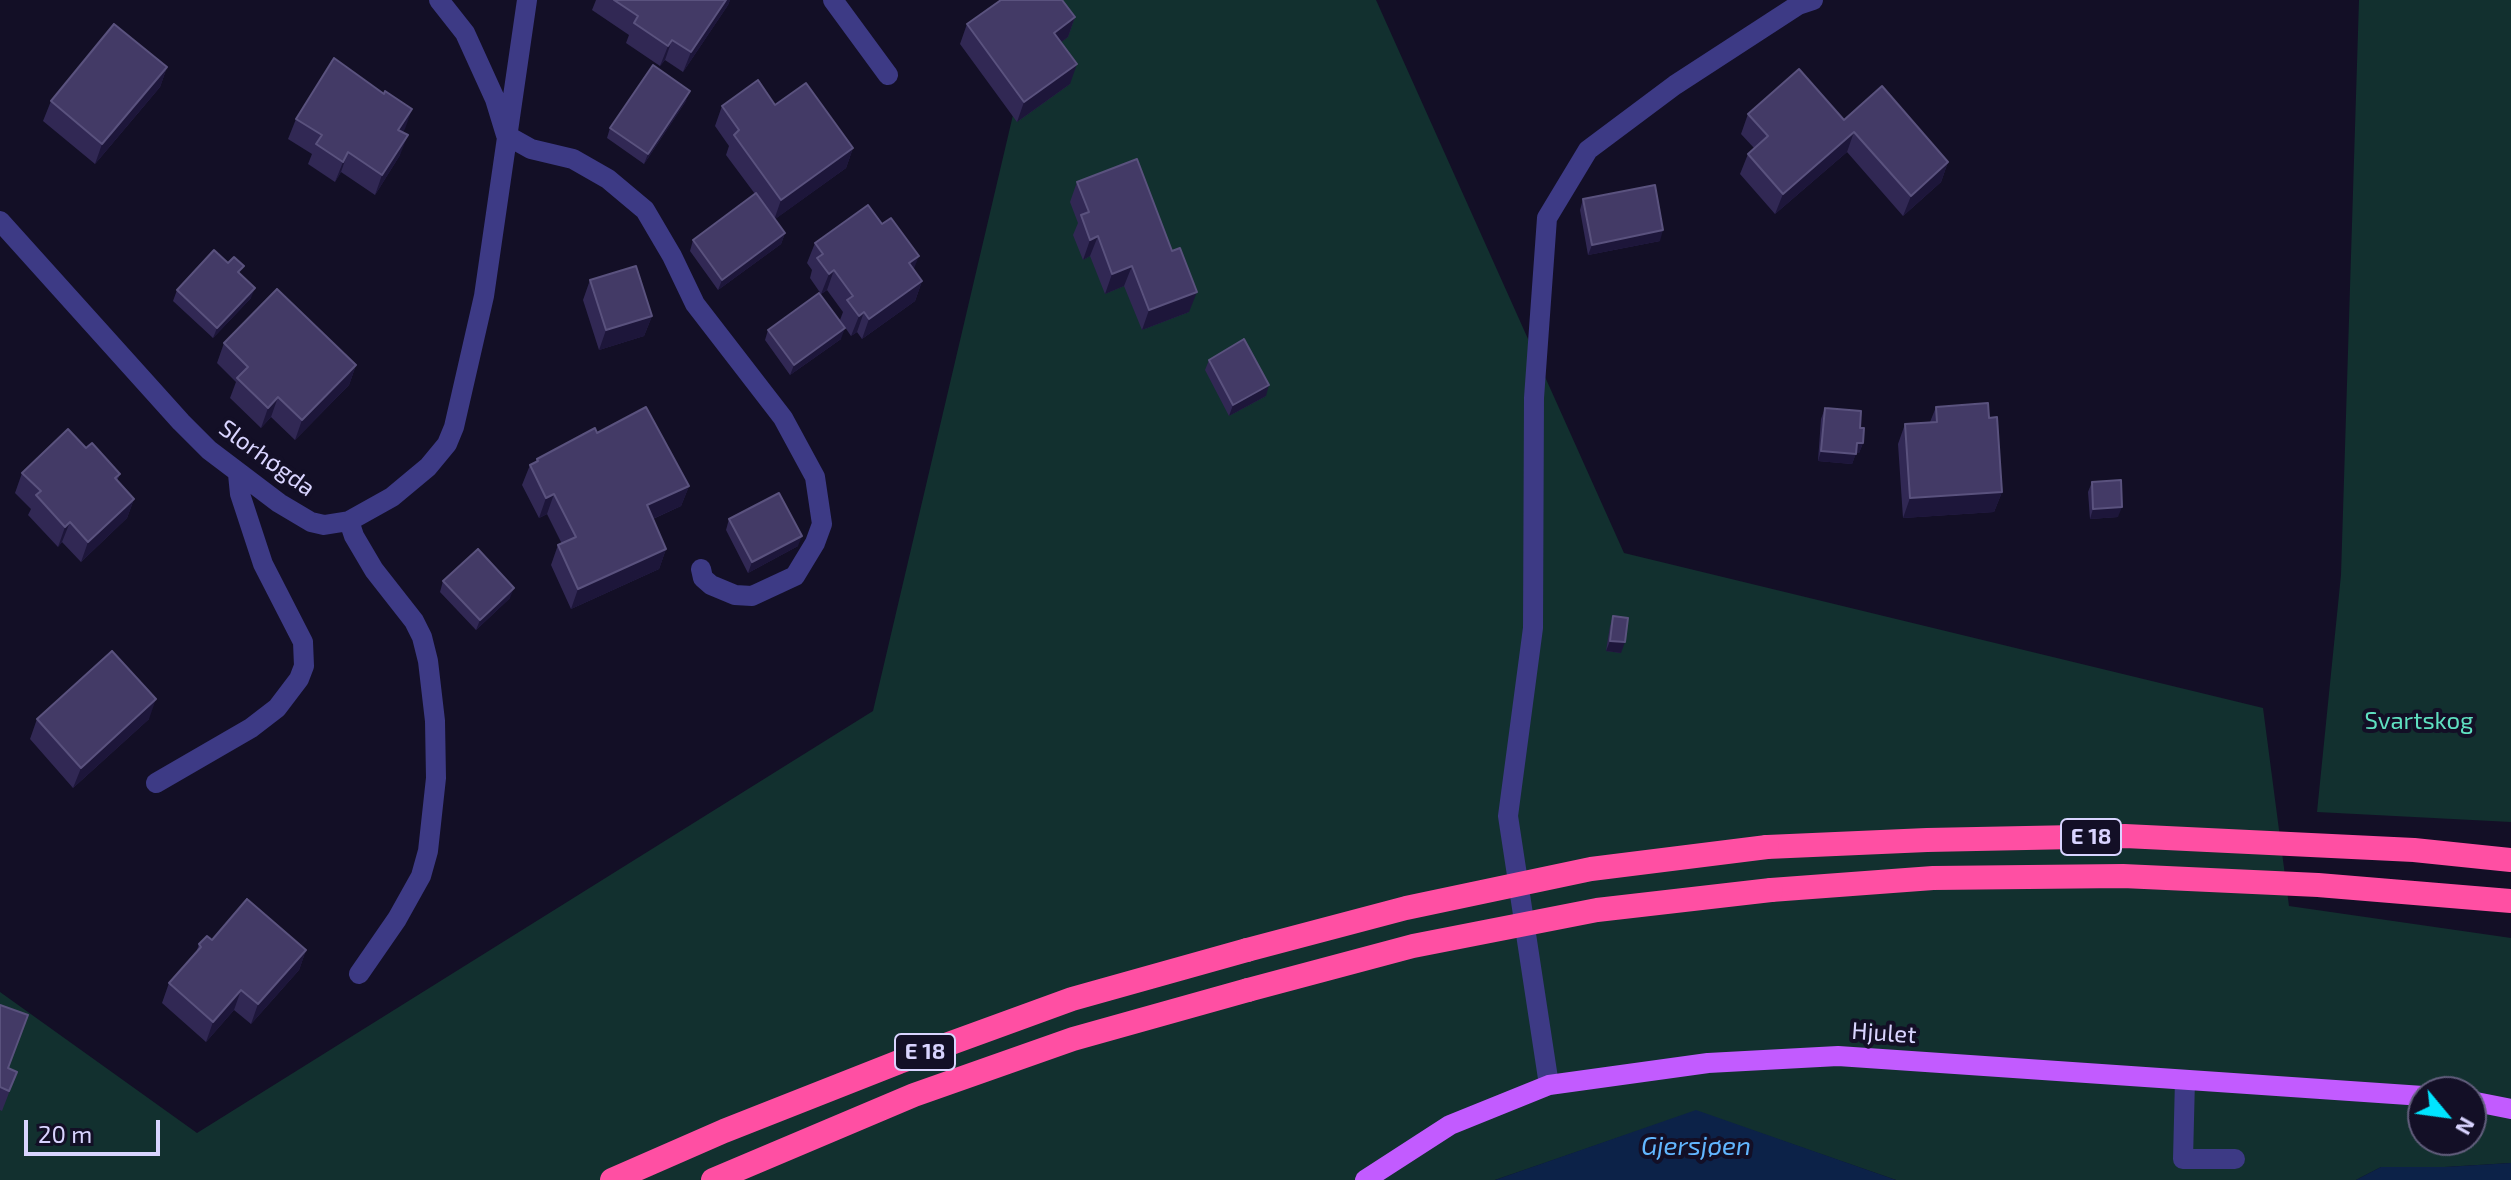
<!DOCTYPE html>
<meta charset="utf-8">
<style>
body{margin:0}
#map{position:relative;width:2511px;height:1180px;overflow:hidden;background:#130f26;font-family:"Exo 2",sans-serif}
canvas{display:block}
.north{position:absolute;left:2407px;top:1076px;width:80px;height:80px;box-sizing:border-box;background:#130f26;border:2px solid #625e7d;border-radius:50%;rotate:119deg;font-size:22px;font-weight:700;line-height:32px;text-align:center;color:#d9d4ff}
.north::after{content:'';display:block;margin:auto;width:28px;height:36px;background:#00e5ff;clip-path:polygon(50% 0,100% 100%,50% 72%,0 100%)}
.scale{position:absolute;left:24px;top:1120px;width:136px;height:36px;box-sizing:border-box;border:4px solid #d9d4ff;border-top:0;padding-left:10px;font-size:24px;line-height:28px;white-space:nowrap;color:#d9d4ff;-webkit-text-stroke:6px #130f26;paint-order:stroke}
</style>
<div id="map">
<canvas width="2511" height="1180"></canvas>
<div class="north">N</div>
<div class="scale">20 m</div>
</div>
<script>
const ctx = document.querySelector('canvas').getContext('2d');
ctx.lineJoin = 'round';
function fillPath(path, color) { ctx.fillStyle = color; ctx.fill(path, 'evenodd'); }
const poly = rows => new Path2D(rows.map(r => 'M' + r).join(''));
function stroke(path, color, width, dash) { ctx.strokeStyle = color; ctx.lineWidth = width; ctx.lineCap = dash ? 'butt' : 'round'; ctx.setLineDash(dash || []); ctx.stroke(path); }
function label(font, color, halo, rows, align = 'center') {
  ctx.font = font + ' "Exo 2",sans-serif'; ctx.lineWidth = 8; ctx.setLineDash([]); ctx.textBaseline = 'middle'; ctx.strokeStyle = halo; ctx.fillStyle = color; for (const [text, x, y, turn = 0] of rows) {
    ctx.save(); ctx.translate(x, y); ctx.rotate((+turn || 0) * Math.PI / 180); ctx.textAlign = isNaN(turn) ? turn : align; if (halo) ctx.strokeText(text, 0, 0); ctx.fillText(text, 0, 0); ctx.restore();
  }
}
const green = poly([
 [1040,0,1376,0,1624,553,2263,708,2289,906,2511,938,2511,1163,2445,1167,2381,1167,2356,1180,1896,1180,1696,1111,1495,1180,0,1180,0,992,197,1133,873,711],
 [2423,1092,2471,1092,2471,1140,2423,1140],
 [2359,0,2511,0,2511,822,2317,812,2341,575]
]);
const water = poly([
 [1696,1110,1896,1180,1495,1180],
 [2511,1163,2511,1180,2356,1180,2381,1167,2445,1167]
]);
const minor = poly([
 [439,0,465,33,495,99,506,135,531,149,573,159,608,179,645,210,672,256,695,304,783,418,815,477,822,524,815,543,795,576,752,596,735,595,711,585,703,578,701,569],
 [833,0,888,75],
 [0,221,181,422,209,450,279,503,311,522,324,525,349,521,392,497,428,467,447,444,454,427,484,296,527,0],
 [349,521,354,536,374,570,414,621,422,637,428,661,435,721,436,778,428,851,421,876,397,919,359,974],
 [156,783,251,728,277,708,299,679,304,666,303,642,263,564,240,494,238,474],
 [2185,1080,2183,1159,2235,1159],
 [1549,1085,1508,816,1533,628,1534,398,1547,218,1588,150,1675,85,1798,5,1813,0]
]);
const major = poly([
 [2471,1101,2511,1109],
 [1365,1180,1450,1125,1549,1085,1708,1063,1838,1056,2423,1096]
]);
const highway = poly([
 [1767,847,1927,840,2125,836,2414,850,2511,860],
 [1771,890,1933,878,2123,876,2318,885,2511,901],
 [612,1180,724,1131,899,1062,1072,999,1247,950],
 [713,1180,914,1095,1073,1039,1248,990]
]);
const highwayBridge = poly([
 [1247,950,1406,908,1591,869,1767,847],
 [1248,990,1413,946,1597,910,1771,890]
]);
const wall = poly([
 [596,0,730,0,728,5,683,72,665,60,660,66,626,43,629,35,592,10],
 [1075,17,1068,37,1061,42,1070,84,1017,122,960,44,967,24],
 [167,67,160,87,95,164,43,121,51,101],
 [384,94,412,109,402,132,400,155,375,195,341,172,335,182,308,164,312,154,288,139,296,119],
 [686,101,644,164,607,138,610,128],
 [775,105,853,148,846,168,775,219,785,233,781,244,718,290,690,251,693,240,755,194,726,155,729,146,715,126,722,106],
 [1748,114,1844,120,1948,162,1941,182,1903,216,1847,152,1775,214,1740,174,1748,154,1754,148,1741,134],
 [1077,182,1189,312,1142,330,1124,286,1105,294,1090,256,1083,260,1073,235,1078,223,1070,202],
 [1583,199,1660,241,1588,255,1580,210],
 [882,224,922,281,915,301,862,339,857,332,851,336,840,320,843,312,827,290,821,294,810,278,812,270,807,263,815,243],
 [241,275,251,298,213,338,173,301,177,290],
 [590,280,652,316,644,336,599,350,583,300],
 [768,330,841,339,790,375,765,340],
 [224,343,356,365,349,385,295,440,271,417,261,428,230,398,236,382,217,363],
 [1209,360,1266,396,1229,416,1205,370],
 [1936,407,1989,418,2002,492,1994,512,1903,518,1898,444,1905,424,1930,422],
 [1825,408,1860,428,1863,443,1859,453,1856,453,1852,464,1818,461,1821,419],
 [597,433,689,486,681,506,653,519,666,549,659,569,571,609,551,565,558,545,562,544,547,514,539,518,522,485,530,465,535,462,537,459],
 [86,448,120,474,117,481,134,499,127,518,81,562,62,542,58,547,28,515,31,509,15,493,22,473],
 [2092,482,2118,517,2090,519,2088,492],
 [729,519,798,546,748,573,726,530],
 [443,581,510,598,476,630,440,592],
 [1613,616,1621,653,1606,651,1610,626],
 [37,719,149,719,73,788,30,739],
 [212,940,306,950,299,970,251,1024,234,1010,206,1042,162,1003,169,983,196,953,199,944],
 [0,1005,8,1068,17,1072,2,1111,0,1110]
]);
const shadedWall = poly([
 [726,0,730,0,728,5,683,72,691,52],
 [1075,17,1068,37,1047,53,1054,33],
 [672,40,665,60,660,66,668,46],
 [1077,64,1070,84,1017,122,1024,102],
 [167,67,160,87,95,164,102,144],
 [690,91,686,101,644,164,648,154],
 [412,109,405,129,391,150,398,130],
 [1854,132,1847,152,1775,214,1783,194],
 [408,135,400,155,375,195,382,175],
 [853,148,846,168,774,220,781,200],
 [348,152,341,172,335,182,343,162],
 [1948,162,1941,182,1903,216,1911,196],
 [1663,230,1660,241,1588,255,1592,245],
 [785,233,781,244,718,290,722,280],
 [1098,236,1090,256,1083,260,1090,240],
 [919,256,911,276,909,263],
 [1132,266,1124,286,1105,294,1112,274],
 [834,270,827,290,821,294,829,274],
 [922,281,915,301,862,339,869,319],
 [255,288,251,298,213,338,217,328],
 [1197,292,1189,312,1142,330,1149,310],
 [864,312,857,332,851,336,859,316],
 [652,316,644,336,599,350,606,330],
 [845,328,841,339,790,375,794,365],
 [356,365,349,385,295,440,302,420],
 [1269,385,1266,396,1229,416,1233,405],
 [278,397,271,417,261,428,268,408],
 [1857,443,1863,443,1859,453,1853,453],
 [1821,451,1856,454,1852,464,1818,461],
 [689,486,681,506,639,525,647,505],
 [2002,492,1994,512,1903,518,1910,498],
 [554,494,547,514,539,518,546,498],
 [134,499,127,518,81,562,88,542],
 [2122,507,2118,517,2090,519,2093,509],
 [70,522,62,542,58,547,65,527],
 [802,536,798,546,748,573,752,562],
 [666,549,659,569,571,609,578,589],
 [514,588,510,598,476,630,480,620],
 [1610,641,1625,642,1621,653,1606,651],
 [156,699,149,719,73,788,81,768],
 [306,950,299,970,251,1024,258,1004],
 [241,990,234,1010,206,1042,213,1022]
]);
const building = poly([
 [614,0,726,0,691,52,672,40,668,46,634,23,638,16,614,0],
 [1001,0,1062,0,1075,17,1054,33,1077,64,1024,102,967,24,1001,0],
 [114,24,167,67,102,144,51,101,114,24],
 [334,58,384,94,385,91,412,109,398,130,408,135,382,175,348,152,343,162,316,144,322,135,296,119,334,58],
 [653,65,690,91,648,154,610,128,653,65],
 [1799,69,1844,120,1882,86,1948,162,1911,196,1854,132,1783,194,1748,154,1768,136,1748,114,1799,69],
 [758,80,775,105,806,83,853,148,781,200,734,135,739,130,722,106,758,80],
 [1137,159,1172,251,1180,248,1197,292,1149,310,1132,266,1112,274,1098,236,1090,240,1081,215,1089,212,1077,182,1137,159],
 [1655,185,1663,230,1592,245,1583,199,1655,185],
 [756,193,785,233,722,280,693,240,756,193],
 [868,205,882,224,891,218,919,256,909,263,922,281,869,319,864,312,859,316,847,300,853,296,834,270,829,274,817,258,823,254,815,243,868,205],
 [214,250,228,263,234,257,244,266,238,272,255,288,217,328,177,290,214,250],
 [636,266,652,316,606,330,590,280,636,266],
 [277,289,356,365,302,420,278,397,268,408,237,378,248,367,224,343,277,289],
 [819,293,845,328,794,365,768,330,819,293],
 [1244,339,1269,385,1233,405,1209,360,1244,339],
 [1988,403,1989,418,1997,417,2002,492,1910,498,1905,424,1937,422,1936,407,1988,403],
 [646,407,689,486,647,505,666,549,578,589,558,545,576,537,554,494,546,498,530,465,538,461,537,459,595,428,597,433,646,407],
 [1825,408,1861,411,1860,428,1864,428,1863,443,1857,443,1856,454,1821,451,1825,408],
 [68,429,86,448,92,443,120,474,115,478,134,499,88,542,70,522,65,527,36,495,41,491,22,473,68,429],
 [2121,480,2122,507,2093,509,2092,482,2121,480],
 [779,493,802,536,752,562,729,519,779,493],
 [478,549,514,588,480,620,443,581,478,549],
 [1613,616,1628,618,1625,642,1610,641,1613,616],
 [112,651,156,699,81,768,37,719,112,651],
 [247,899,306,950,258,1004,241,990,213,1022,169,983,201,947,199,944,207,936,212,940,247,899],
 [0,1005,28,1015,8,1068,17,1072,9,1091,0,1087,0,1005]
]);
const shields = [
 [2091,837,60],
 [925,1052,60]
];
const shieldNames = [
 ["E 18",2091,837],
 ["E 18",925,1052]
];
const streetNames = [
 ["Slorhøgda",267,458,36],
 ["Hjulet",1884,1033,4]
];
const parkNames = [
 ["Svartskog",2419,721]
];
const waterNames = [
 ["Gjersjøen",1696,1146]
];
fillPath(green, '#12302f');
fillPath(water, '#0c2248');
stroke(minor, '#3d3a85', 20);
stroke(major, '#c25bff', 20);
stroke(highway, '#ff4fa3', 24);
stroke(highwayBridge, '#ff4fa3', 24);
fillPath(wall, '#312854');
fillPath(shadedWall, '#1d163a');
fillPath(building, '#433a66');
stroke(building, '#5a527e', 2);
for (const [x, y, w] of shields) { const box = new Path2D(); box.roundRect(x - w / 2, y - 18, w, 36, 6); ctx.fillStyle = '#130f26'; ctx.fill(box); stroke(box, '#d9d4ff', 2); }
label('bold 22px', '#d9d4ff', null, shieldNames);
label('24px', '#d9d4ff', '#130f26', streetNames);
label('24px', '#5fe0c0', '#130f26', parkNames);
label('italic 26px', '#62b6ff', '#130f26', waterNames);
</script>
